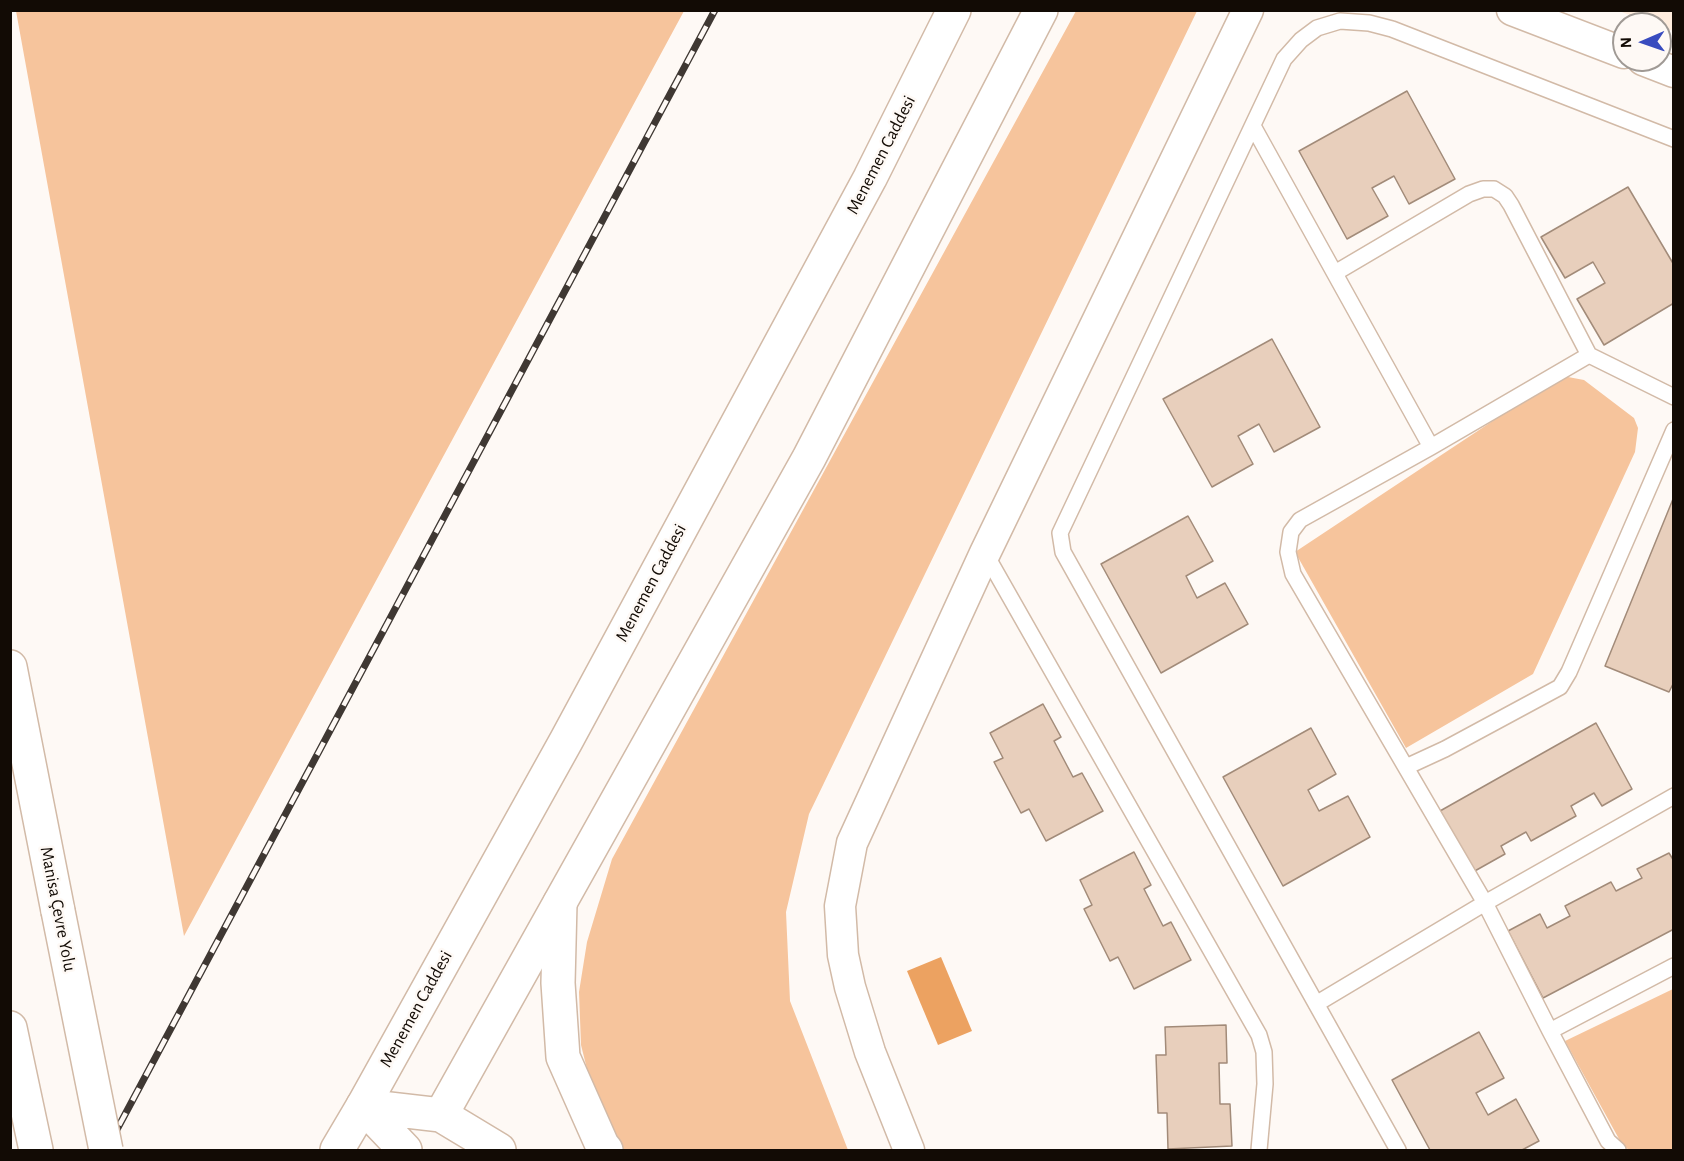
<!DOCTYPE html>
<meta charset="utf-8">
<style>
body{margin:0}
#map{position:relative;width:1684px;height:1161px;overflow:hidden;background:#fef9f5;font-family:"Alegreya Sans",sans-serif}
canvas{display:block}
.frame{position:absolute;inset:0;border:12px solid #120b05;pointer-events:none}
.north{position:absolute;left:1612px;top:12px;width:60px;height:60px;box-sizing:border-box;background:#fef9f5;border:2px solid #a09a95;border-radius:50%;rotate:268deg;font-size:16px;font-weight:700;line-height:24px;text-align:center;color:#120b05}
.north::after{content:'';display:block;margin:auto;width:21px;height:27px;background:#394cbf;clip-path:polygon(50% 0,100% 100%,50% 72%,0 100%)}
</style>
<div id="map">
<canvas width="1684" height="1161"></canvas>
<div class="frame"></div>
<div class="north">N</div>
</div>
<script>
const ctx = document.querySelector('canvas').getContext('2d');
ctx.lineJoin = 'round';
function fillPath(path, color) { ctx.fillStyle = color; ctx.fill(path, 'evenodd'); }
const poly = rows => new Path2D(rows.map(r => 'M' + r).join(''));
function stroke(path, color, width, dash) { ctx.strokeStyle = color; ctx.lineWidth = width; ctx.lineCap = dash ? 'butt' : 'round'; ctx.setLineDash(dash || []); ctx.stroke(path); }
function label(font, color, halo, rows, align = 'center') {
  ctx.font = font + ' "Alegreya Sans",sans-serif'; ctx.lineWidth = 5; ctx.setLineDash([]); ctx.textBaseline = 'middle'; ctx.strokeStyle = halo; ctx.fillStyle = color; for (const [text, x, y, turn = 0] of rows) {
    ctx.save(); ctx.translate(x, y); ctx.rotate((+turn || 0) * Math.PI / 180); ctx.textAlign = isNaN(turn) ? turn : align; if (halo) ctx.strokeText(text, 0, 0); ctx.fillText(text, 0, 0); ctx.restore();
  }
}
const built = poly([
 [1619,11,1673,11,1673,31,1660,26,1660,24,1654,24]
]);
const green = poly([
 [16,11,684,11,184,936],
 [1076,11,1197,11,809,814,786,912,790,1001,848,1150,619,1150,595,1101,581,1045,579,992,587,942,612,859],
 [1568,377,1584,380,1634,418,1638,428,1635,452,1533,674,1406,748,1295,552,1550,383],
 [1673,989,1673,1150,1633,1150,1624,1148,1565,1041]
]);
const water = poly([
 [941,957,972,1031,938,1045,907,971]
]);
const building = poly([
 [1407,91,1455,179,1409,204,1394,176,1372,188,1388,216,1347,239,1299,151,1407,91],
 [1628,187,1674,265,1674,303,1604,345,1577,299,1605,283,1593,262,1565,278,1541,237,1628,187],
 [1272,339,1320,427,1274,452,1259,424,1238,436,1253,464,1212,487,1163,399,1272,339],
 [1673,499,1674,682,1669,692,1605,666,1673,499],
 [1188,516,1213,561,1186,576,1197,598,1225,583,1248,624,1161,673,1101,564,1188,516],
 [1043,704,1061,737,1054,741,1073,777,1082,773,1103,811,1046,841,1029,809,1021,813,994,762,1003,758,990,733,1043,704],
 [1596,723,1632,789,1602,806,1594,793,1571,806,1576,816,1531,841,1526,832,1501,846,1505,854,1473,872,1440,811,1596,723],
 [1311,728,1336,774,1308,790,1319,811,1348,796,1370,837,1283,886,1223,777,1311,728],
 [1134,852,1151,885,1144,889,1163,926,1171,922,1191,960,1134,989,1118,957,1110,961,1084,909,1092,905,1080,880,1134,852],
 [1669,853,1674,861,1674,929,1543,998,1508,931,1540,914,1547,928,1570,916,1565,906,1611,882,1616,891,1642,878,1637,869,1669,853],
 [1226,1025,1227,1063,1219,1063,1220,1104,1230,1104,1232,1146,1168,1149,1167,1113,1158,1113,1156,1055,1166,1055,1165,1027,1226,1025],
 [1479,1032,1504,1078,1476,1093,1488,1115,1516,1099,1539,1141,1522,1150,1430,1150,1392,1080,1479,1032]
]);
const lane = poly([
 [1253,126,1431,447],
 [1335,273,1469,194,1483,189,1494,189,1505,196,1511,205,1589,355,1674,397],
 [1589,355,1431,447,1300,520,1291,532,1288,552,1293,574,1485,903,1550,1031,1608,1141,1618,1150],
 [985,553,1259,1035,1264,1052,1265,1084,1259,1150],
 [1406,767,1445,749,1560,687,1569,672,1674,430],
 [1316,1004,1485,903,1674,796],
 [1550,1031,1674,966],
 [1398,1150,1063,552,1060,533,1284,59,1301,40,1317,28,1340,21,1369,23,1392,29,1674,139]
]);
const street = poly([
 [1512,10,1624,53],
 [1643,60,1674,72],
 [909,1150,870,1052,850,987,843,955,840,906,852,843,985,553,1248,10]
]);
const primary = poly([
 [363,1106,566,741,870,178,954,10],
 [441,1115,809,458,1041,10]
]);
const highway = poly([
 [10,667,58,911],
 [560,903,558,983,563,1057,602,1145,606,1150],
 [10,1028,36,1150],
 [363,1106,441,1115,499,1150],
 [363,1106,405,1150],
 [337,1150,363,1106]
]);
const rail = poly([
 [106,1150,715,10]
]);
const highwayBridge = poly([
 [58,911,106,1150]
]);
const streetNames = [
 ["Menemen Caddesi",881,155,-63],
 ["Menemen Caddesi",651,583,-62],
 ["Manisa Çevre Yolu",58,909,79],
 ["Menemen Caddesi",416,1009,-61]
];
fillPath(built, '#feecdd');
fillPath(green, '#f6c49c');
fillPath(water, '#eca261');
fillPath(building, '#e8cfbc');
stroke(building, '#a28b79', 1.5);
stroke(lane, '#d2baa7', 18);
stroke(street, '#d2baa7', 33);
stroke(primary, '#d2baa7', 36);
stroke(highway, '#d2baa7', 36);
stroke(lane, '#fff', 15);
stroke(street, '#fff', 30);
stroke(primary, '#fff', 33);
stroke(highway, '#fff', 33);
stroke(rail, '#3f3833', 7);
stroke(rail, '#fef9f5', 4.5, [14]);
stroke(highwayBridge, '#d2baa7', 36, []);
stroke(highwayBridge, '#fff', 33);
label('18px', '#120b05', '#fef9f5', streetNames);
</script>
